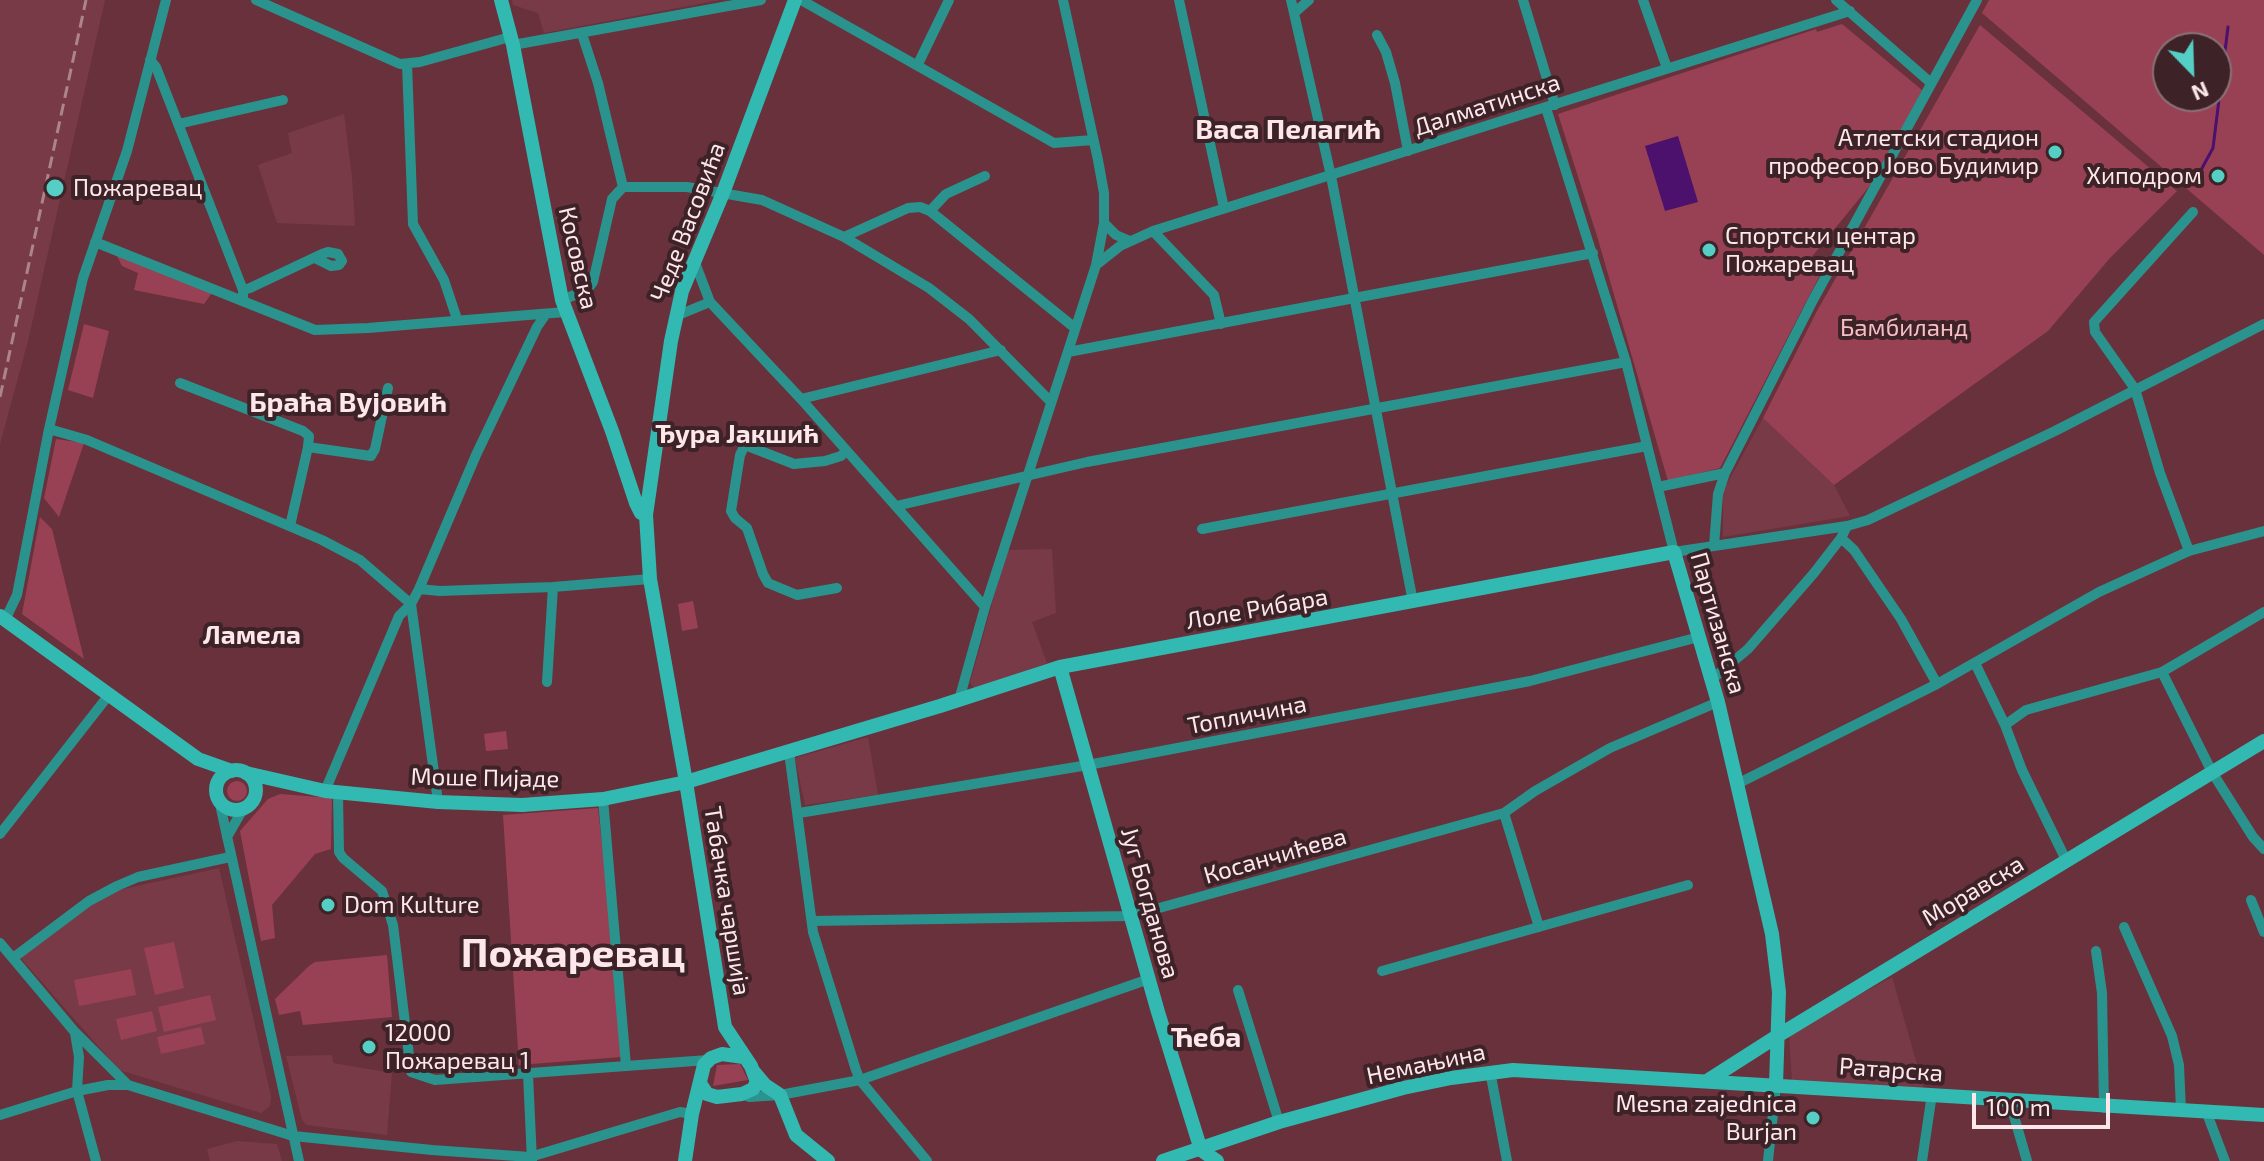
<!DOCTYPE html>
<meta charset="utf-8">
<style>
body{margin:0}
#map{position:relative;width:2264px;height:1161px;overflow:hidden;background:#69313c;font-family:"Exo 2",sans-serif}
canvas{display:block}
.north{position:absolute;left:2152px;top:32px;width:80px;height:80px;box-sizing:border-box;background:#3d2327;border:2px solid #8a7175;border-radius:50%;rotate:157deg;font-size:22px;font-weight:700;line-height:32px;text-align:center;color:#fde7ea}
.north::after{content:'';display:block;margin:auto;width:28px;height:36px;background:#55cec5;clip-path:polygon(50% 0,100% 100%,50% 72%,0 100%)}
.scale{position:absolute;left:1972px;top:1093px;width:138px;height:36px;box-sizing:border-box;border:4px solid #fde7ea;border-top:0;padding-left:10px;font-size:24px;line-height:28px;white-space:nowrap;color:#fde7ea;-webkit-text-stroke:6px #3d2327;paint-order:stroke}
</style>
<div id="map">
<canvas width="2264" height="1161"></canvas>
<div class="north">N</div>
<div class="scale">100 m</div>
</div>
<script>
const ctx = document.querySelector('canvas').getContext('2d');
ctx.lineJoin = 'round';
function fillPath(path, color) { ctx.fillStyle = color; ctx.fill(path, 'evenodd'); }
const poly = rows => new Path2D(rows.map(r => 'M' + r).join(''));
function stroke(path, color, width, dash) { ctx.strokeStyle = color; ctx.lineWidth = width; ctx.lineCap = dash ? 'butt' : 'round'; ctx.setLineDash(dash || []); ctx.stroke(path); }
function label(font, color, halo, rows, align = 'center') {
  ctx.font = font + ' "Exo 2",sans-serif'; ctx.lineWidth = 8; ctx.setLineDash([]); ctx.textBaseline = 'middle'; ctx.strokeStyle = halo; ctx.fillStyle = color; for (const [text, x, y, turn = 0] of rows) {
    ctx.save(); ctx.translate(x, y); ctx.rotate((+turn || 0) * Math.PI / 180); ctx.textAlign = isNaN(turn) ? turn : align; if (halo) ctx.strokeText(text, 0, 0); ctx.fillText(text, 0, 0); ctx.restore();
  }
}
const built = poly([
 [0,0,105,0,28,341,0,444],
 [512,0,720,0,544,33,538,13,513,5],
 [344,114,352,177,355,226,277,223,258,165,292,153,288,133],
 [1763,418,1834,485,1850,516,1723,537,1723,491],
 [1052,549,1056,613,1032,622,1047,663,977,688,973,687,970,683,1007,550],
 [868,737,878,795,805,805,795,758],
 [219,868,271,1096,270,1106,261,1113,119,1070,19,956,87,905,119,890],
 [1892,977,1924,1089,1792,1082,1789,1033],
 [332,1055,333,1063,392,1073,387,1135,307,1125,302,1120,286,1056],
 [237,1141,277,1144,282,1161,210,1161,207,1149]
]);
const green = poly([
 [1989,0,2264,0,2264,255,1982,13],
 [2216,48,2216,96,2168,96,2168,48],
 [1842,24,1922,90,1872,183,1806,264,1820,275,1720,468,1668,481,1597,236,1558,114,1816,29,1817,32],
 [1980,25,2177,191,2110,258,2048,331,1834,485,1763,418,1817,311],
 [117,256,124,258,212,293,204,304,134,290,138,273,122,266],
 [84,324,109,331,93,398,68,390],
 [56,439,84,443,59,517,44,498],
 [40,517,52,529,84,659,22,614],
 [693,601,698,628,682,631,678,604],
 [506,731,508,749,486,751,484,734],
 '227 791a10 10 0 1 1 20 0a10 10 0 1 1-20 0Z',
 [280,794,332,798,331,849,315,854,272,905,275,938,261,941,240,831,268,799],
 [598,808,611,926,621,1057,519,1065,503,815],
 [174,942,184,988,155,995,144,948],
 [387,955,392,1017,303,1025,300,1011,279,1015,275,999,309,966,315,962],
 [131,969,136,995,79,1006,74,980],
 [210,995,216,1020,164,1032,158,1007],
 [152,1011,157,1031,121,1040,116,1019],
 [201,1027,205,1044,161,1054,157,1037],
 [740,1064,748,1080,713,1086,717,1065]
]);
const water = poly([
 [1678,136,1698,202,1665,211,1645,146]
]);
const stream = poly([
 [2195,181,2213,148,2228,27]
]);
const street = poly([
 [256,0,400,64,420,62,510,37],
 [801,0,1054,143,1093,140],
 [1179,0,1224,208],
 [1291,0,1331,176,1413,602],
 [1523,0,1555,105],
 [1643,0,1667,68],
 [1836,0,1931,83],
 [1294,13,1309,0],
 [582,34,598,83,623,187],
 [1377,35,1386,52,1395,83,1408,151],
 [513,45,761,0],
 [150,60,156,67,243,290,243,299],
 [407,64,413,224,444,280,457,319],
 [918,64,949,0],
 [1546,108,1626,362,1674,552,1847,526,1868,520,2055,431,2264,324],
 [178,124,283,100],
 [930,211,1075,328],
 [1104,223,1116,235,1130,241],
 [1153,231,1214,295,1221,324],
 [844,237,929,288,969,319,1050,401],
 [95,242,315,330,368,328,565,312],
 [694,260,710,302,801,399,985,607],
 [1096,265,1120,246,1153,231,1850,11],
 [243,290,250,288,322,254,328,252,338,254,342,261,339,265,331,266,315,258],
 [562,300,587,290,593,282,612,199,623,187,687,187,762,200,844,237,908,208,920,207,930,211,946,194,985,176],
 [676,316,710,302],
 [1068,352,1593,253],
 [180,383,303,431,309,436,308,447],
 [801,399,1001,350],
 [49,429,87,440,322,540,360,560,411,604,438,802],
 [1658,487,1725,473],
 [896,506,1087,462,1626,362],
 [290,526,308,447,371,456,375,449,388,388],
 [1202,529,1647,446],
 [1841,538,1854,550,1901,619,1937,684],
 [1714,546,1718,494,1725,473,1813,300,1977,0],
 [2189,551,2160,473,2135,389,2095,332,2094,322,2193,212],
 [837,588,797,595,768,583,763,574,747,528,735,518,731,511,740,455,745,445,794,464,825,461,841,456,846,451],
 [419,589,440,591,553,587,650,579],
 [5,620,17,595,49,429,83,278,127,151,166,0],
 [1975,663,2005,725,2022,770,2066,860],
 [2162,672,2212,772,2253,837,2264,849],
 [1711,680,1748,649,1814,573,1841,538,1847,526],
 [547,682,553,587],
 [959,700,985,607,1096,265,1104,223,1104,193,1098,160,1063,0],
 [2005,725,2026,710,2162,672,2264,612],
 [789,752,813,932,856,1070,860,1080,927,1161],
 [1737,784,1937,684,2099,592,2189,551,2264,531],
 [325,791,399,616,411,604,419,589,476,455,537,327,546,314],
 [338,793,339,852,343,858,382,891,393,925,411,1072,435,1080,708,1060],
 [603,799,626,1066],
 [219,800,299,1161],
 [799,813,1088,765,1530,681,1699,637],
 [1504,813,1539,927],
 [0,834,108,696],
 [227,837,243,809],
 [2251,900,2264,932],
 [812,921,1130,916,1504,813,1535,791,1610,748,1718,702],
 [2124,927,2172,1036,2179,1065,2181,1110],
 [0,943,74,1031,128,1085],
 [2096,951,2102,993,2104,1108],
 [13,958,89,901,117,886,138,877,230,857],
 [1382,971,1688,885],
 [1238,990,1279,1122],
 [75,1033,79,1057,77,1091,96,1161],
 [1490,1071,1507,1161],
 [528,1074,532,1161],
 [742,1094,749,1097,780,1095,860,1080,1149,979],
 [2009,1099,2027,1161],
 [2206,1111,2225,1161],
 [0,1115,77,1091,108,1085,128,1085,293,1136,432,1150,530,1157,680,1112,692,1114],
 [1768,1161,1776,1085],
 [1922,1161,1932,1094]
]);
const secondary = poly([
 [501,0,513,45,562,300,612,431,636,503,641,513,646,515],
 [0,616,198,759,232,771],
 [1060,667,1158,1012,1201,1150,1217,1161],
 '216 790a20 20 0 1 1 40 0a20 20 0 1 1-40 0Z',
 [246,773,325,791,438,802,522,805,603,799,686,782,940,706,1060,667,1674,552,1718,702,1772,934,1779,992,1776,1085],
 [754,1072,765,1085,780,1095,796,1135,828,1161],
 [1707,1081,1779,1035,2264,741],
 [701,1085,707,1094,717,1097,742,1094,753,1089,757,1082,751,1066,725,1027,686,782,650,579,646,515,671,341,682,291,723,193,795,0],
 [685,1161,692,1114,704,1065,711,1058,722,1054,743,1057],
 [1163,1161,1279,1122,1403,1088,1451,1078,1513,1070,2264,1115]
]);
const rail = poly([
 [0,397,86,0]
]);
const markers = [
 [2055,152,8,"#55cec5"],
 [2218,176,8,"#55cec5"],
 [55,188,10,"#55cec5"],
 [1709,250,8,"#55cec5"],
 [328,905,8,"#55cec5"],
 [369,1047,8,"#55cec5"],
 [1813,1118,8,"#55cec5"]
];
const streetNames = [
 ["Далматинска",1487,105,-18],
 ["Чеде Васовића",688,222,-69],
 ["Косовска",578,258,77],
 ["Лоле Рибара",1257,609,-10],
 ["Партизанска",1718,623,74],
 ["Топличина",1247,715,-11],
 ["Моше Пијаде",485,778,1],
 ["Косанчићева",1275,856,-16],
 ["Моравска",1973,891,-31],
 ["Табачка чаршија",727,901,81],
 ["Југ Богданова",1150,903,74],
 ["Немањина",1426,1064,-12],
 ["Ратарска",1891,1070,4]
];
const poiNames = [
 ["Атлетски стадион",2039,138,"right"],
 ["професор Јово Будимир",2039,166,"right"],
 ["Хиподром",2202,176,"right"],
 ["Пожаревац",73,188],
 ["Спортски центар",1725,236],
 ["Пожаревац",1725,264],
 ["Dom Kulture",344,905],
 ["12000",385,1033],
 ["Пожаревац 1",385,1061],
 ["Mesna zajednica",1797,1104,"right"],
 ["Burjan",1797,1132,"right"]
];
const parkNames = [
 ["Бамбиланд",1904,328]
];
const neighbourhoodNames = [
 ["Ђура Јакшић",737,434],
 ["Ламела",252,635]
];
const quarterNames = [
 ["Васа Пелагић",1288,130],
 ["Браћа Вујовић",348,403],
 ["Ћеба",1206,1038]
];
const townNames = [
 ["Пожаревац",573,954]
];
fillPath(built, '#793a47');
fillPath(green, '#994154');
fillPath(water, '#4b116c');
stroke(stream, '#4b116c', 3);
stroke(street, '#2a938d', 10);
stroke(secondary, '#32b9b1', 14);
stroke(rail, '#ac848b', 3, [12, 6]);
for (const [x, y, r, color] of markers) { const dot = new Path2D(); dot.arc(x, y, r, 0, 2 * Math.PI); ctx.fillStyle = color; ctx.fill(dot); stroke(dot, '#3d2327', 3); }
label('24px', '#fde7ea', '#3d2327', streetNames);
label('24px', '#fde7ea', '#3d2327', poiNames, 'left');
label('24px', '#f9bdc5', '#3d2327', parkNames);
label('bold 26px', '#fde7ea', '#3d2327', neighbourhoodNames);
label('bold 28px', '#fde7ea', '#3d2327', quarterNames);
label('bold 40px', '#fde7ea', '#3d2327', townNames);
</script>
